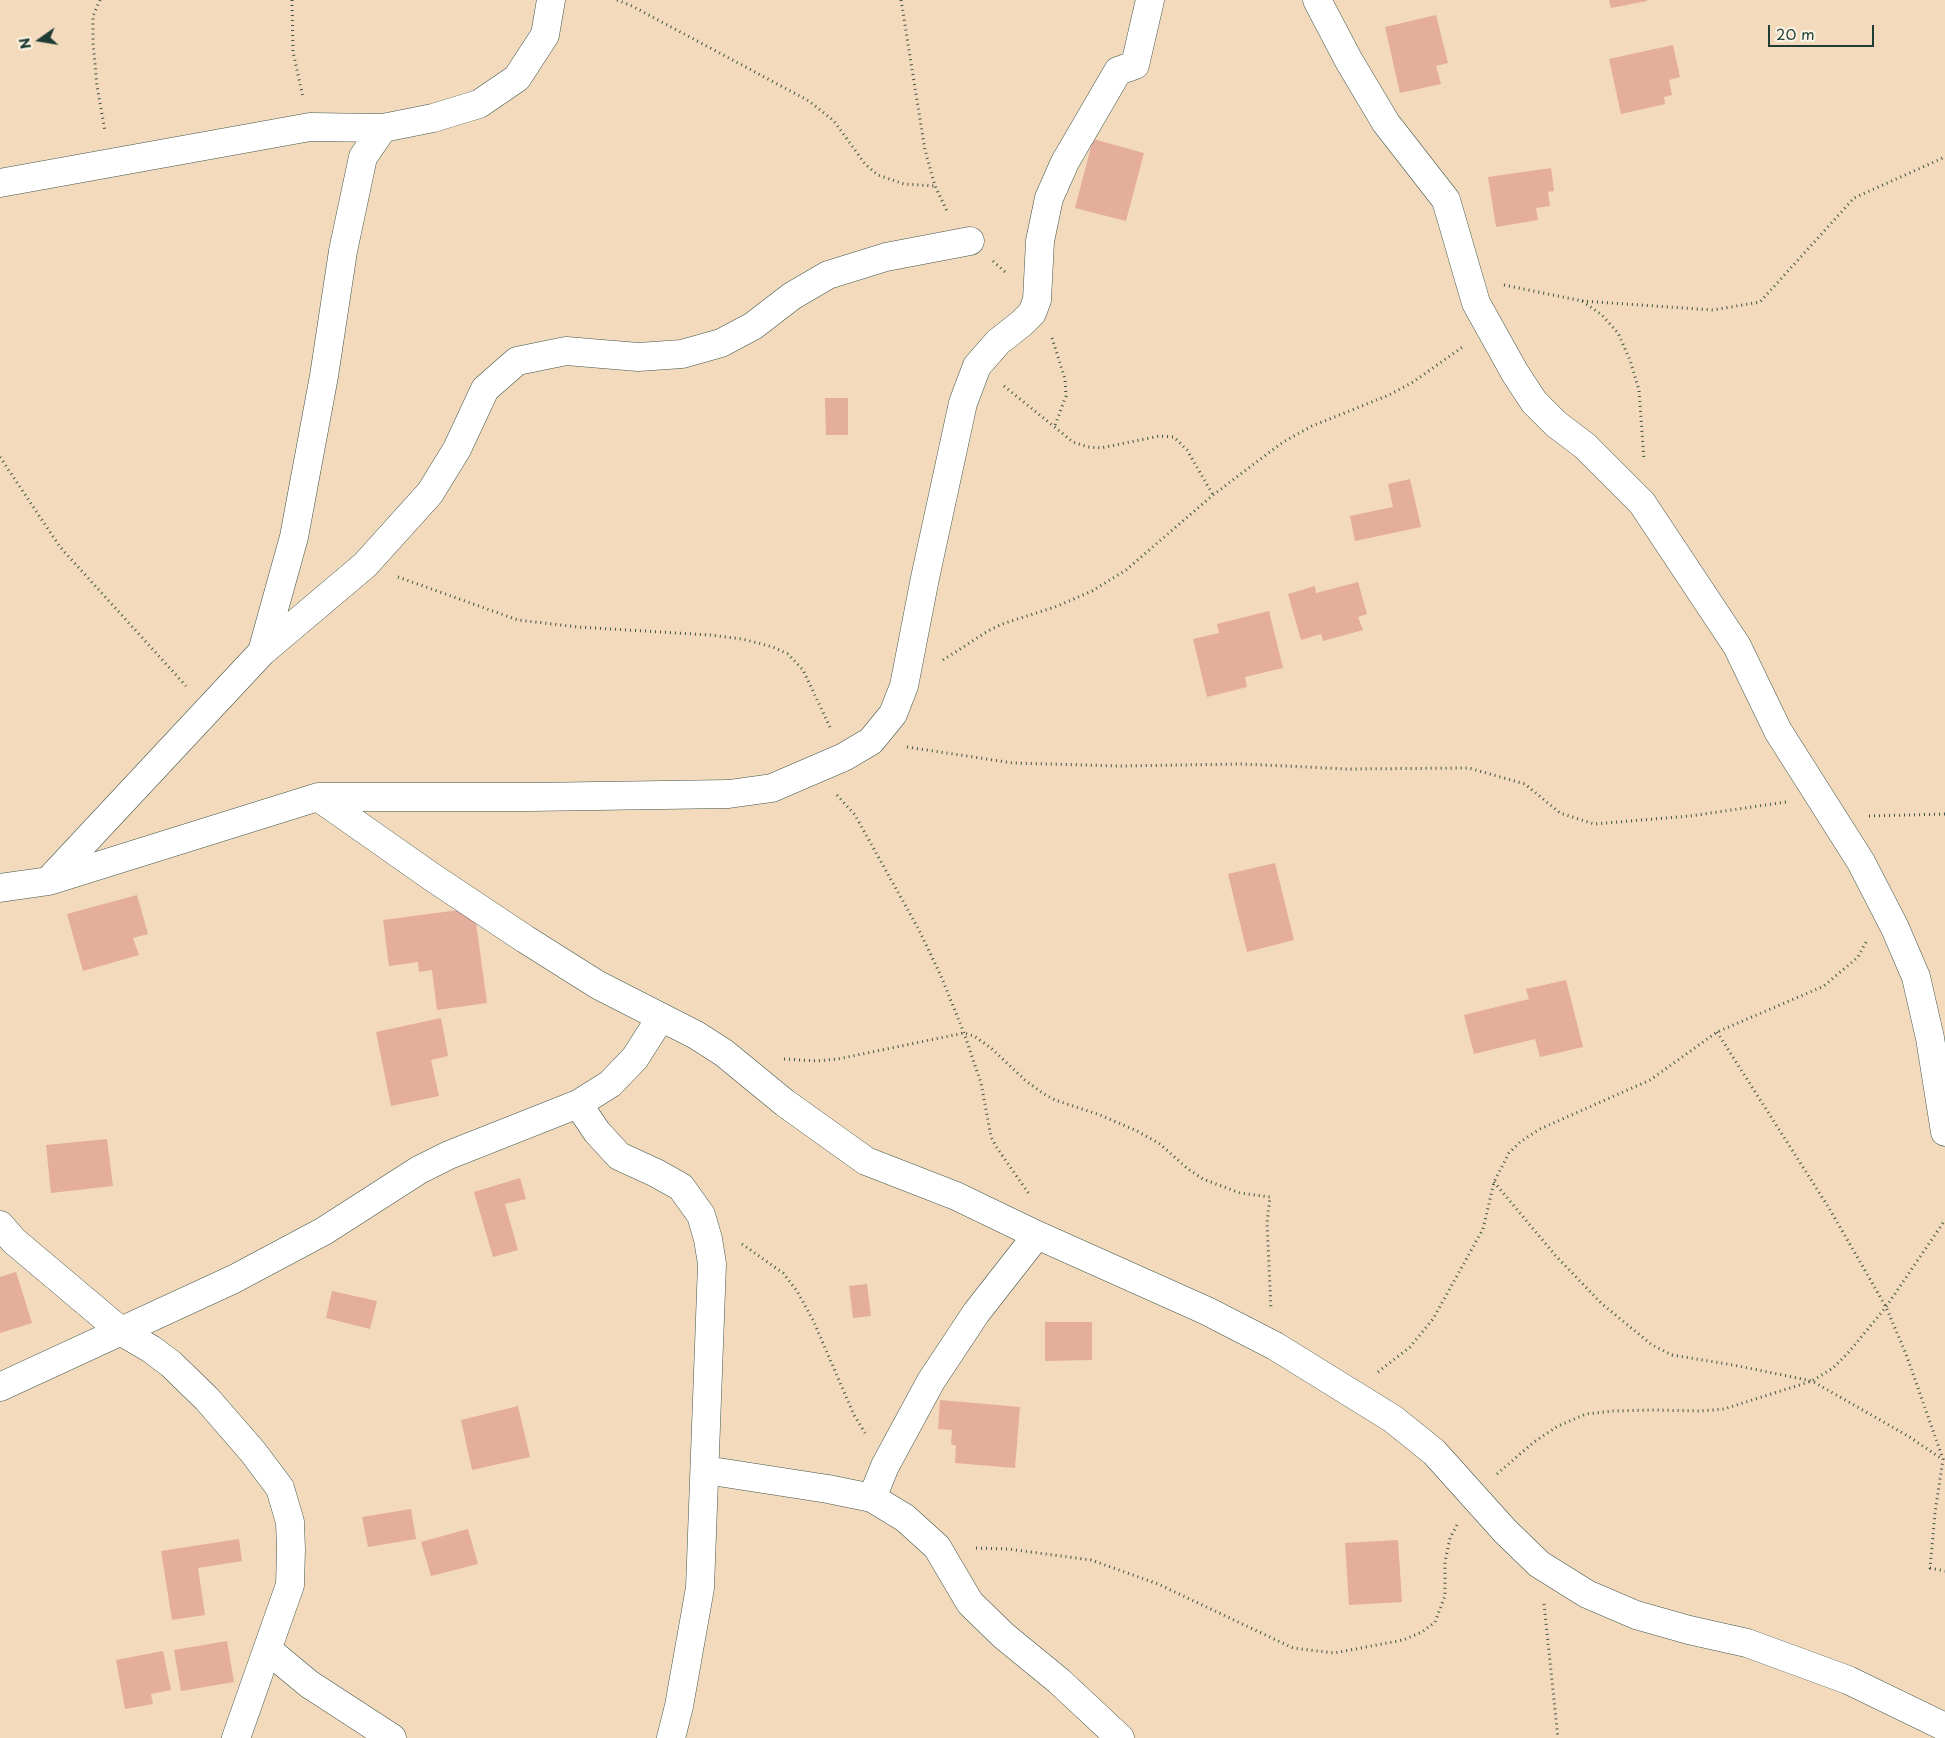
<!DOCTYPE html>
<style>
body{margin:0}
#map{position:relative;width:1945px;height:1738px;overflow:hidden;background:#f3dabc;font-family:"Playpen Sans",sans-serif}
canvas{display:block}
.north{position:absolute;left:15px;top:15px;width:50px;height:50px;-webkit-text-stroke:4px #fcf5e5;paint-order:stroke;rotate:257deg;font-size:14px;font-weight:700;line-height:20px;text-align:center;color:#1f3d34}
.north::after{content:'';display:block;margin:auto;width:18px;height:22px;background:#1f3d34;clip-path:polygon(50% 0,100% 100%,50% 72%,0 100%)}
.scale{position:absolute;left:1768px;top:25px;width:106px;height:22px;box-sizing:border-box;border:2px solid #1f3d34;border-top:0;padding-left:6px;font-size:15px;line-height:18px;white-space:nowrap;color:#1f3d34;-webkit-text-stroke:4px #fcf5e5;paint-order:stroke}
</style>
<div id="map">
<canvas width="1945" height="1738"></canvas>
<div class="north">N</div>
<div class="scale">20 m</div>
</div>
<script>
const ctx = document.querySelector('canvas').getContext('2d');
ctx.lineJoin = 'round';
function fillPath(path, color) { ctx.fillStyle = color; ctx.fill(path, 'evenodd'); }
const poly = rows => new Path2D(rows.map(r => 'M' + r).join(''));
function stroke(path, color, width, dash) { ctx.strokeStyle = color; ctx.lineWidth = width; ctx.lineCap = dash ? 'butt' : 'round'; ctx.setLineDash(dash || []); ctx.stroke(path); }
const building = poly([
 [1609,0,1647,0,1647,1,1611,8],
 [1436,15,1448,63,1436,66,1441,84,1400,93,1385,27],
 [1673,45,1680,77,1669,80,1672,95,1664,97,1665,104,1621,114,1609,59],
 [1093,139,1144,153,1126,221,1075,208],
 [1551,168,1554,191,1548,192,1550,206,1536,208,1538,220,1496,227,1488,177],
 [825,398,848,398,848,435,826,435],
 [1410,479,1421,527,1355,541,1350,516,1393,507,1388,484],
 [1358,582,1367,614,1358,617,1363,630,1323,641,1321,634,1301,640,1288,594,1315,586,1316,593],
 [1269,611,1283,668,1245,677,1247,687,1207,697,1193,639,1219,633,1217,624],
 [1275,863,1294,940,1247,952,1228,874],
 [137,895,148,934,133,938,139,955,83,971,67,914],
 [474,908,487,1003,437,1010,432,970,419,972,418,962,389,966,383,920],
 [1566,980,1583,1047,1540,1057,1535,1039,1474,1054,1464,1015,1529,999,1526,989],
 [441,1018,448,1056,431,1060,439,1096,391,1106,376,1032],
 [107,1139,113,1186,51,1193,46,1145],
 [520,1178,526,1199,505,1204,518,1250,493,1257,474,1192],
 [16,1272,32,1323,0,1333,0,1277],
 [867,1284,871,1316,853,1318,849,1286],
 [332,1291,377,1301,370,1329,326,1318],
 [1045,1322,1092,1322,1092,1360,1045,1361],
 [940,1400,1020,1407,1015,1468,955,1463,956,1446,951,1444,952,1430,938,1429],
 [518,1406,530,1457,472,1470,461,1420],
 [411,1509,416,1539,368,1547,362,1517],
 [468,1529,478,1564,431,1576,421,1542],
 [239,1539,242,1561,198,1568,205,1615,172,1620,161,1551],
 [1398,1540,1402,1602,1349,1605,1345,1543],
 [227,1641,234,1682,181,1691,174,1650],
 [163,1651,171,1690,151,1694,153,1704,125,1709,116,1660]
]);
const path = poly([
 [100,0,93,16,93,43,97,86,105,131],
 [292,0,293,52,303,97],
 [617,0,632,6,809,101,834,121,865,164,878,175,904,184,935,186],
 [901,0,925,150,935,186,948,213],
 [993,261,1005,272],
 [1504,285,1582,301,1602,315,1618,333,1630,360,1639,390,1644,460],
 [1582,301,1713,310,1760,302,1854,198,1945,157],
 [1052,338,1065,379,1066,396,1054,428],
 [1004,386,1073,442,1088,447,1101,448,1159,436,1174,437,1187,450,1213,495],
 [0,457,60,547,186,686],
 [398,577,518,620,578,627,710,635,742,639,773,647,788,654,803,670,830,727],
 [943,660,988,631,1002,624,1055,607,1092,591,1126,570,1213,495,1283,442,1312,426,1389,395,1413,382,1464,346],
 [907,747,1013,763,1120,766,1243,764,1346,769,1469,768,1525,784,1560,813,1594,824,1690,816,1786,802],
 [837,795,855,815,919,930,941,976,964,1033,981,1083,991,1137,997,1148,1029,1194],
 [1869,816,1945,814],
 [1717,1032,1829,1208,1886,1307,1906,1354,1943,1459,1935,1513,1930,1568,1945,1571],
 [784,1059,817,1061,838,1059,964,1033,974,1036,991,1048,1026,1081,1044,1094,1055,1100,1100,1115,1137,1131,1160,1144,1188,1169,1203,1179,1240,1193,1270,1197,1267,1223,1271,1309],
 [1494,1182,1555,1255,1601,1303,1652,1345,1672,1355,1733,1365,1812,1381,1908,1436,1942,1459],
 [742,1244,783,1273,797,1291,813,1320,854,1415,865,1433],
 [1378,1372,1410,1347,1433,1319,1483,1229,1494,1182,1509,1153,1520,1142,1540,1129,1650,1080,1717,1032,1824,986,1858,957,1866,942],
 [1497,1474,1534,1442,1558,1426,1586,1414,1613,1411,1653,1410,1701,1411,1724,1409,1812,1381,1833,1368,1848,1353,1886,1307,1945,1220],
 [976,1548,1008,1549,1091,1560,1158,1584,1293,1648,1334,1653,1403,1640,1422,1632,1435,1622,1445,1596,1445,1562,1450,1538,1457,1525],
 [1544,1604,1558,1738]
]);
const minor = poly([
 [1317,0,1349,61,1386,123,1446,200,1476,303,1515,373,1534,402,1556,424,1585,446,1642,503,1737,646,1778,731,1861,862,1895,928,1916,977,1930,1038,1945,1132],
 [0,183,310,127,383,128],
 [262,652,294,537,324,376,343,251,363,157,383,128,433,118,479,104,517,78,545,35,551,0],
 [318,797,432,877,525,939,598,985,696,1035,724,1053,785,1103,866,1161,956,1196,1037,1235,1207,1311,1275,1346,1393,1419,1434,1452,1505,1531,1539,1564,1587,1594,1636,1615,1689,1630,1747,1643,1848,1680,1945,1727],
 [50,879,262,652,365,565,430,493,457,449,485,389,517,361,566,351,638,357,682,354,721,343,753,326,792,296,828,275,886,257,970,241],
 [0,888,49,881,318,797,530,797,729,794,772,788,844,757,871,741,893,714,904,686,925,578,963,403,977,366,998,342,1022,323,1032,313,1037,300,1040,241,1049,198,1065,162,1118,71,1135,65,1150,0],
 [578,1104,597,1132,619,1156,656,1173,681,1187,701,1215,708,1239,712,1264,700,1588,679,1706,671,1738],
 [0,1225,14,1241,122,1332,151,1349,171,1364,207,1399,253,1452,280,1488,290,1522,291,1549,290,1585,236,1738],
 [0,1387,234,1279,324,1231,419,1170,449,1155,578,1104,610,1084,635,1058,661,1017],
 [705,1470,828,1489,872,1498,905,1518,937,1547,970,1603,1004,1636,1059,1681,1120,1738],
 [872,1498,885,1466,931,1381,976,1313,1037,1235],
 [268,1650,309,1684,392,1738]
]);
fillPath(building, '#e5ad9b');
stroke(minor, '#3f5548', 29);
stroke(path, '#3f5548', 3, [1, 4]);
stroke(minor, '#fff', 28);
</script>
